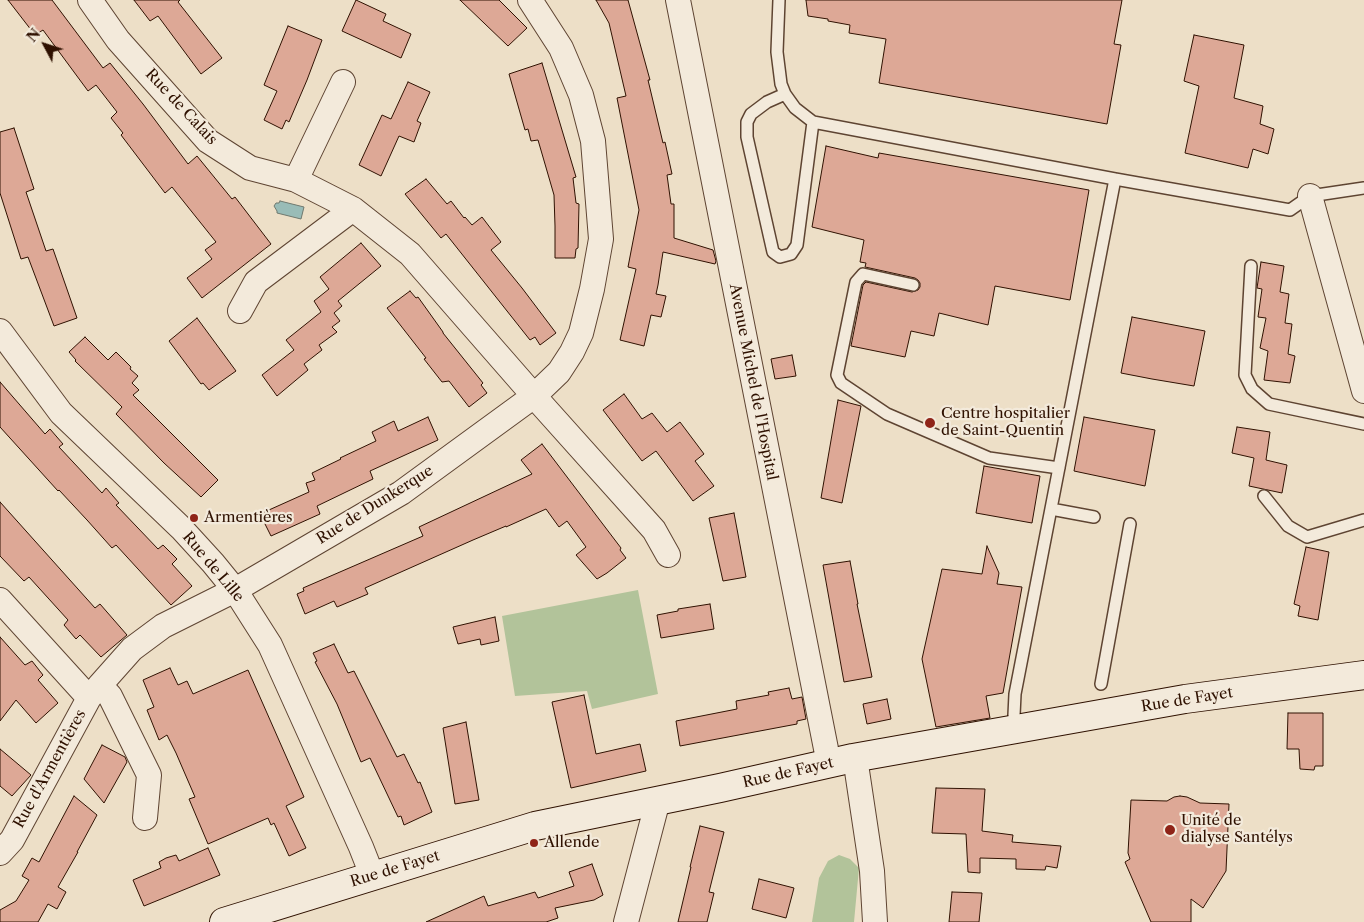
<!DOCTYPE html>
<meta charset="utf-8">
<style>
body{margin:0}
#map{position:relative;width:1364px;height:922px;overflow:hidden;background:#eddfc7;font-family:"Libre Caslon Text",serif}
canvas{display:block}
.north{position:absolute;left:20px;top:20px;width:50px;height:50px;-webkit-text-stroke:4px #f3eadb;paint-order:stroke;rotate:310deg;font-size:14px;font-weight:700;line-height:20px;text-align:center;color:#2f1101}
.north::after{content:'';display:block;margin:auto;width:18px;height:22px;background:#2f1101;clip-path:polygon(50% 0,100% 100%,50% 72%,0 100%)}
</style>
<div id="map">
<canvas width="1364" height="922"></canvas>
<div class="north">N</div>
</div>
<script>
const ctx = document.querySelector('canvas').getContext('2d');
ctx.lineJoin = 'round';
function fillPath(path, color) { ctx.fillStyle = color; ctx.fill(path, 'evenodd'); }
const poly = rows => new Path2D(rows.map(r => 'M' + r).join(''));
function stroke(path, color, width, dash) { ctx.strokeStyle = color; ctx.lineWidth = width; ctx.lineCap = dash ? 'butt' : 'round'; ctx.setLineDash(dash || []); ctx.stroke(path); }
function label(font, color, halo, rows, align = 'center') {
  ctx.font = font + ' "Libre Caslon Text",serif'; ctx.lineWidth = 4.5; ctx.setLineDash([]); ctx.textBaseline = 'middle'; ctx.strokeStyle = halo; ctx.fillStyle = color; for (const [text, x, y, turn = 0] of rows) {
    ctx.save(); ctx.translate(x, y); ctx.rotate((+turn || 0) * Math.PI / 180); ctx.textAlign = isNaN(turn) ? turn : align; if (halo) ctx.strokeText(text, 0, 0); ctx.fillText(text, 0, 0); ctx.restore();
  }
}
const green = poly([
 [638,590,658,694,592,709,587,691,515,696,502,616],
 [839,855,850,859,859,868,854,922,812,922,819,878,828,861]
]);
const water = poly([
 [280,201,304,207,301,219,277,213,277,211,274,206,276,203,279,203,280,201]
]);
const building = poly([
 [8,0,52,0,103,68,110,63,143,104,188,164,197,156,232,199,235,197,271,244,202,298,187,278,212,259,205,250,216,242,172,187,165,193,121,135,123,133,111,118,117,112,96,85,88,91,43,30,35,35,8,0],
 [134,0,180,0,178,2,222,58,201,74,158,16,150,21,134,0],
 [356,0,386,14,383,21,411,34,401,58,342,31,356,0],
 [460,0,499,0,527,28,508,46,460,0],
 [596,0,628,0,650,80,648,80,663,143,665,142,672,174,667,175,671,204,674,204,674,238,713,250,716,261,715,264,663,252,658,285,656,294,666,296,661,317,651,315,644,346,620,340,636,269,628,267,639,210,617,98,626,96,609,23,596,0],
 [806,0,1122,0,1114,44,1121,45,1107,124,879,83,886,39,849,33,850,25,828,21,828,19,808,16,806,0],
 [288,26,322,40,307,80,289,122,286,120,282,129,264,120,277,91,264,85,288,26],
 [1194,35,1244,45,1234,98,1263,106,1260,124,1274,129,1268,154,1253,149,1248,168,1185,153,1199,86,1184,81,1194,35],
 [542,63,576,177,573,178,576,203,579,204,578,248,576,249,575,258,555,258,555,226,554,195,538,140,531,141,528,129,525,130,509,74,542,63],
 [408,82,430,92,417,121,421,123,414,142,399,136,381,176,359,165,382,115,391,119,408,82],
 [14,128,34,189,26,192,46,251,53,249,77,318,54,326,28,257,21,259,0,193,0,132,14,128],
 [826,146,878,158,879,153,1089,190,1070,300,995,286,988,325,939,313,934,336,911,331,905,357,851,346,863,285,866,282,912,292,918,290,920,287,920,283,918,280,915,278,865,267,866,263,860,262,864,240,812,227,826,146],
 [426,179,447,204,451,201,464,218,465,217,472,225,482,217,501,242,491,250,522,288,556,333,540,345,535,337,530,340,446,234,441,238,405,194,426,179],
 [361,243,381,266,338,301,342,306,334,313,340,321,332,327,337,332,319,345,322,350,304,364,308,370,277,396,262,375,294,350,286,340,321,312,314,301,329,289,320,277,361,243],
 [1261,262,1284,266,1280,292,1289,294,1285,323,1292,324,1288,354,1295,356,1290,383,1264,380,1268,351,1260,348,1266,318,1258,317,1262,289,1257,288,1261,262],
 [410,291,416,298,418,297,443,332,443,333,483,383,481,385,487,393,469,407,449,381,442,382,424,359,426,358,387,308,410,291],
 [1132,317,1205,331,1194,386,1152,379,1121,373,1132,317],
 [197,318,236,371,209,390,203,383,201,384,169,341,197,318],
 [85,337,108,360,116,352,131,367,130,369,138,376,132,383,139,390,133,395,218,480,201,497,164,463,116,414,122,407,75,361,76,360,69,352,85,337],
 [792,355,796,376,775,379,771,359,792,355],
 [0,382,45,434,50,429,63,444,59,447,102,493,106,488,119,503,116,505,158,549,163,545,177,559,172,564,192,586,171,605,116,545,112,548,87,520,59,490,58,491,0,427,0,382],
 [624,394,642,419,652,413,667,432,680,422,704,454,695,461,714,486,693,501,656,451,642,461,603,410,624,394],
 [838,400,861,406,842,503,821,498,838,400],
 [428,417,438,440,370,471,373,479,317,506,320,514,271,536,260,514,309,492,306,483,315,480,312,473,341,459,340,458,376,441,372,432,394,421,398,431,428,417],
 [1084,417,1155,430,1145,486,1074,471,1084,417],
 [1237,427,1270,432,1266,460,1287,465,1282,493,1249,486,1254,458,1232,453,1237,427],
 [542,444,621,548,620,550,626,558,607,573,597,579,576,555,586,547,567,521,559,527,546,509,506,527,506,526,473,540,365,588,368,594,337,607,334,601,305,614,297,594,304,591,303,588,423,536,419,527,532,474,521,460,542,444],
 [984,466,1040,476,1032,523,976,513,984,466],
 [0,502,95,608,100,604,127,635,101,657,80,635,76,639,64,625,68,620,29,577,24,581,0,556,0,502],
 [734,513,746,577,723,581,709,518,734,513],
 [987,546,999,573,997,584,1022,587,1003,693,986,696,990,718,936,727,922,659,942,569,982,574,987,546],
 [1306,547,1329,552,1318,620,1298,616,1300,606,1294,604,1306,547],
 [850,561,858,604,857,604,872,677,844,682,823,565,850,561],
 [710,604,714,629,661,638,657,615,678,611,678,609,710,604],
 [495,617,499,641,481,645,480,639,458,644,453,627,495,617],
 [0,637,25,665,32,661,43,675,38,680,58,703,36,723,16,700,0,721,0,637],
 [334,644,348,673,354,671,397,757,404,754,418,783,420,782,432,812,404,825,401,816,398,817,370,758,361,762,337,704,315,662,317,661,313,653,334,644],
 [170,668,178,685,187,681,193,694,248,670,304,797,286,806,306,848,289,856,274,823,271,825,268,818,208,844,189,799,195,797,176,753,167,735,159,740,147,710,154,707,143,680,170,668],
 [789,688,792,699,802,697,806,719,797,721,797,724,680,746,676,721,737,709,736,701,769,695,768,692,789,688],
 [584,695,596,754,640,744,646,771,571,788,552,702,584,695],
 [887,699,891,719,867,724,863,704,887,699],
 [1288,713,1323,713,1323,766,1315,766,1314,770,1300,769,1299,749,1287,749,1288,713],
 [466,722,479,800,455,804,443,728,466,722],
 [102,745,125,757,127,762,104,803,84,779,102,745],
 [0,749,31,775,12,796,0,786,0,749],
 [936,788,985,789,982,831,1013,835,1012,842,1061,846,1057,868,1046,866,1045,870,1016,869,1016,859,980,858,980,873,968,872,966,834,932,833,936,788],
 [74,796,97,815,77,852,78,852,58,887,66,892,57,909,48,904,38,922,0,922,0,910,16,901,29,880,22,876,32,858,39,862,74,796],
 [1180,796,1187,797,1200,803,1229,804,1226,871,1203,908,1191,899,1191,922,1151,922,1125,862,1130,859,1128,853,1131,800,1167,801,1174,797,1180,796],
 [700,826,724,832,709,892,714,893,707,922,678,922,691,867,690,867,700,826],
 [208,848,220,875,144,906,133,880,161,868,159,862,166,858,176,855,179,861,208,848],
 [592,864,603,895,594,900,555,908,558,918,546,922,426,922,484,896,488,906,535,892,538,898,574,886,569,872,592,864],
 [759,879,794,888,786,918,752,909,759,879],
 [952,892,982,893,979,922,949,922,952,892]
]);
const lane = poly([
 [779,0,777,52,781,84,785,94,795,108,813,122,1115,179,1290,210,1310,196,1364,188],
 [785,94,767,102,751,114,747,122,747,137,773,252,780,257,791,254,797,245,813,122],
 [1251,266,1245,375,1252,389,1269,404,1364,424],
 [913,285,863,274,856,282,837,375,841,383,887,414,989,458,1059,468],
 [1264,496,1288,526,1307,537,1364,520],
 [1051,509,1094,517],
 [1101,684,1130,524],
 [1016,730,1014,715,1015,694,1115,179]
]);
const street = poly([
 [90,0,118,40,208,141,250,168,296,180,353,209,410,254,534,396,654,530,668,555],
 [678,0,829,764],
 [296,180,343,82],
 [1310,196,1364,391],
 [240,311,256,282,353,209],
 [0,331,61,413,181,528,213,563,235,590,270,645,361,847,372,875],
 [0,600,89,698],
 [100,685,110,696,149,775,145,818],
 [853,758,857,771,872,871,875,922],
 [0,853,12,840,89,698,100,685,132,649,163,626,235,590,401,493,534,396,559,372,572,352,581,333,592,289,601,239,593,141,581,95,561,48,530,0],
 [626,922,658,800]
]);
const secondary = poly([
 [224,922,535,826,720,788,853,758,1185,699,1364,675]
]);
const markers = [
 [930,423,6,"#8f2418"],
 [194,518,5,"#8f2418"],
 [1170,830,6,"#8f2418"],
 [534,843,5,"#8f2418"]
];
const streetNames = [
 ["Rue de Calais",181,107,47],
 ["Avenue Michel de l'Hospital",753,382,79],
 ["Rue de Dunkerque",375,505,-32],
 ["Rue de Lille",213,567,50],
 ["Rue de Fayet",1187,700,-9],
 ["Rue d'Armentières",50,769,-61],
 ["Rue de Fayet",788,773,-13],
 ["Rue de Fayet",395,869,-17]
];
const poiNames = [
 ["Centre hospitalier",941,414],
 ["de Saint-Quentin",941,431],
 ["Armentières",204,518],
 ["Unité de",1181,821],
 ["dialyse Santélys",1181,838],
 ["Allende",544,843]
];
fillPath(green, '#b2c39a');
fillPath(water, '#99bcb7');
stroke(water, '#6f786e', 1);
fillPath(building, '#dda896');
stroke(building, '#2f1101', 1);
stroke(lane, '#5e4432', 14);
stroke(street, '#5e4432', 26);
stroke(secondary, '#2f1101', 30);
stroke(lane, '#f3eadb', 11);
stroke(street, '#f3eadb', 24);
stroke(secondary, '#f3eadb', 28);
for (const [x, y, r, color] of markers) { const dot = new Path2D(); dot.arc(x, y, r, 0, 2 * Math.PI); ctx.fillStyle = color; ctx.fill(dot); stroke(dot, '#f3eadb', 2); }
label('15px', '#2f1101', '#f3eadb', streetNames);
label('15px', '#2f1101', '#f3eadb', poiNames, 'left');
</script>
